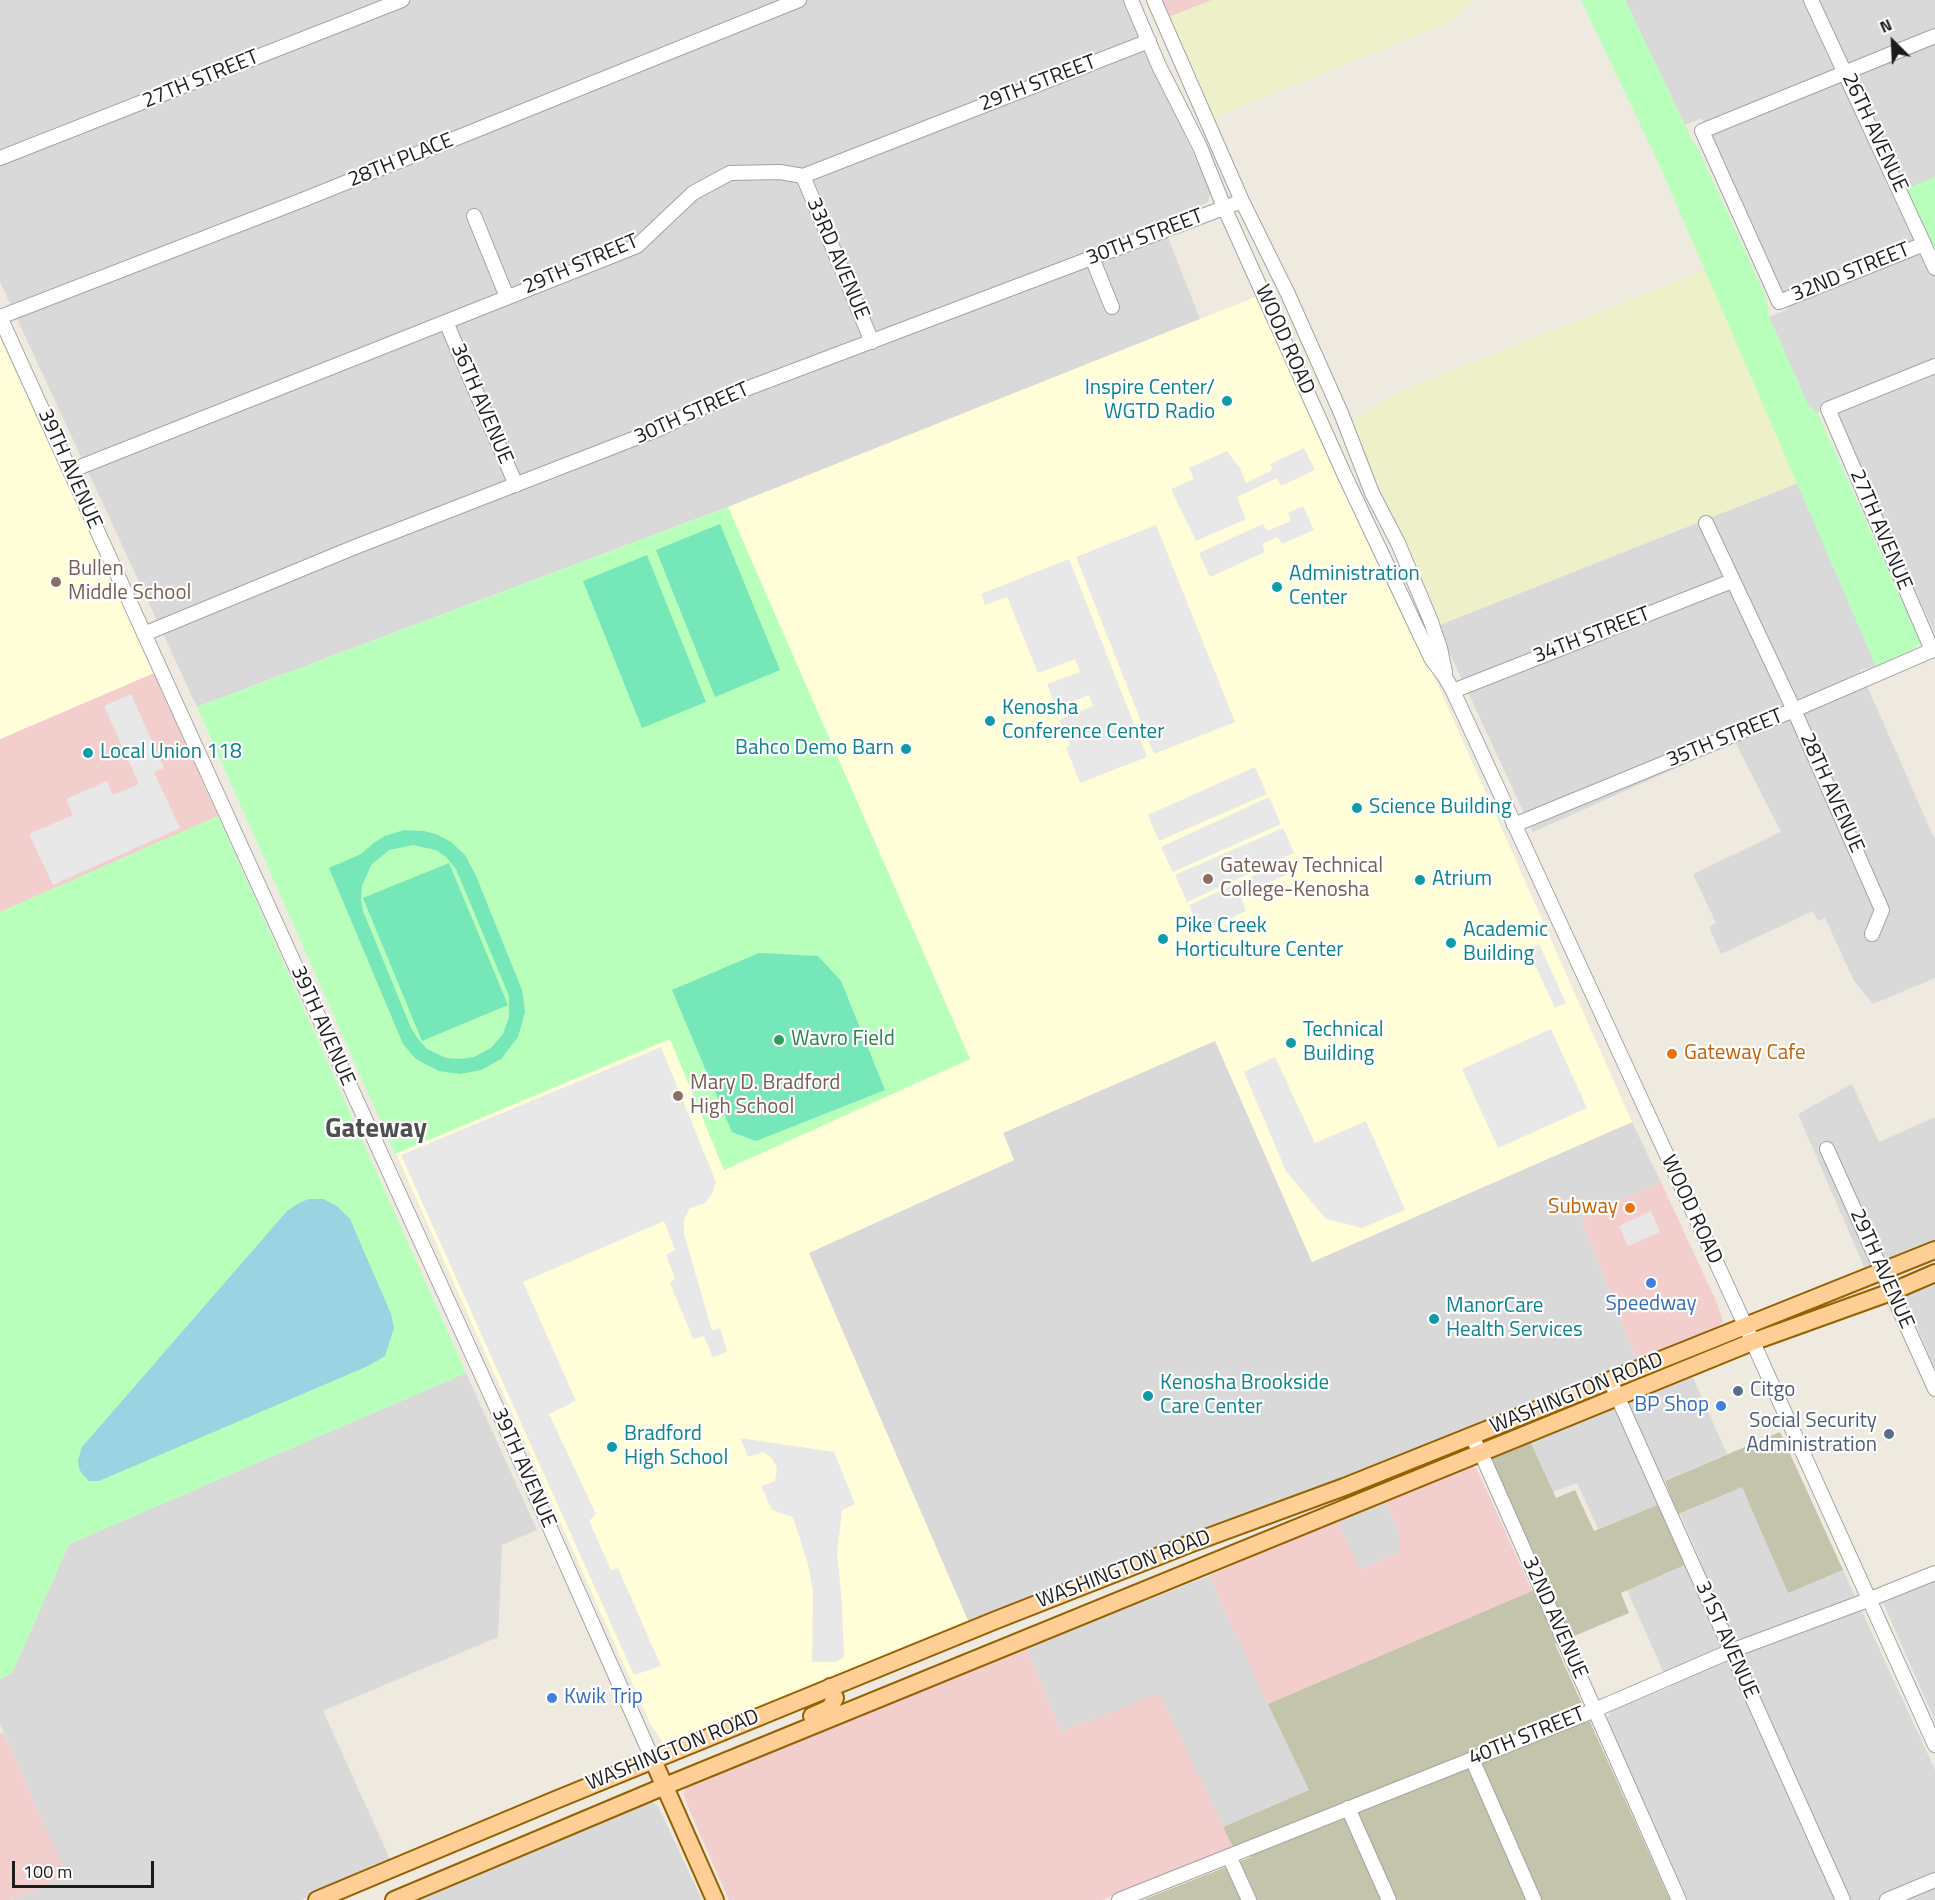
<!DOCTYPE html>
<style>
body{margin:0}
#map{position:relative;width:1935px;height:1900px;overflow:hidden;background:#efeae0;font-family:"Titillium Web",sans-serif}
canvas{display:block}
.north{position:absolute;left:1863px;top:12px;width:60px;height:60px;-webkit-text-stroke:4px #fff;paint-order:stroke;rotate:336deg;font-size:16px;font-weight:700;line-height:24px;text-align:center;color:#1c1c1c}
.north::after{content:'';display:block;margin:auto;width:21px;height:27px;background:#1c1c1c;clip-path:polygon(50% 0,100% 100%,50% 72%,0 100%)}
.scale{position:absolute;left:12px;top:1861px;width:142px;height:27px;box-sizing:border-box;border:3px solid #1c1c1c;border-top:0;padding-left:8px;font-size:18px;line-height:21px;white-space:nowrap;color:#1c1c1c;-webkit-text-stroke:4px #fff;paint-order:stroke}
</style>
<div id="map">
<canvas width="1935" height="1900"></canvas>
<div class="north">N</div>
<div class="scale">100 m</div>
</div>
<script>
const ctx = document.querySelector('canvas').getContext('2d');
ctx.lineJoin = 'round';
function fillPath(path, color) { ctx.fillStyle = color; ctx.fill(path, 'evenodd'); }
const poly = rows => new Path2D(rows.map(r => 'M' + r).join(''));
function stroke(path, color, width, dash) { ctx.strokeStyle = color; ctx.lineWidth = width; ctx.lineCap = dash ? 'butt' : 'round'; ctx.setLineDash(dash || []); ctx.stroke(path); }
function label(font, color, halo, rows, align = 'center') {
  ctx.font = font + ' "Titillium Web",sans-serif'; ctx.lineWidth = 4.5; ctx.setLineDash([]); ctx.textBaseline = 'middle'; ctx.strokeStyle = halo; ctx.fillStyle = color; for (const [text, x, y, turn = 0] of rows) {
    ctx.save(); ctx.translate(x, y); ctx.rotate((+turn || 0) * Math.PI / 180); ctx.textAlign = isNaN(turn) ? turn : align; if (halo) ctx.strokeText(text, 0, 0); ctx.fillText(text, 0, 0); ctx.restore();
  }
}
const residential = poly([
 [0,0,1124,0,1211,193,1208,202,1163,225,1200,319,728,507,197,707,0,282],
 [1625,0,1935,0,1935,634,1840,425,1838,416,1840,412,1834,398,1822,404,1818,414,1808,405,1769,317,1788,309,1702,118,1685,125],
 [1798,483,1876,666,1860,670,1935,840,1935,978,1873,1004,1854,981,1825,918,1818,921,1813,911,1721,954,1709,927,1716,923,1693,874,1781,832,1735,742,1533,832,1437,626],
 [1216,1040,1312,1262,1632,1122,1661,1182,1581,1218,1637,1361,1315,1489,1216,1524,969,1623,808,1253,1014,1160,1003,1133],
 [1852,1084,1879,1142,1935,1117,1935,1241,1865,1269,1798,1114],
 [1935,1275,1935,1369,1902,1293],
 [466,1373,537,1530,502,1545,498,1637,323,1711,391,1861,301,1900,11,1900,66,1876,0,1724,0,1679,12,1673,69,1544],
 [1691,1373,1727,1454,1650,1487,1658,1505,1598,1529,1577,1483,1553,1492,1529,1439],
 [1742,1487,1788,1592,1843,1570,1935,1770,1935,1900,1688,1900,1607,1719,1611,1711,1620,1706,1670,1687,1627,1590,1700,1559,1680,1514],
 [1384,1497,1400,1536,1400,1552,1359,1570,1336,1518],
 [1209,1576,1309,1790,1223,1827,1159,1694,1061,1732,1026,1648],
 [1935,1581,1935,1721,1883,1603],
 [651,1802,658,1806,702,1900,416,1900]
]);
const commercial = poly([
 [1162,0,1212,0,1169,17],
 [154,673,218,816,0,912,0,739],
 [1661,1182,1717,1303,1723,1321,1717,1329,1637,1361,1581,1218],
 [1470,1464,1477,1469,1532,1591,1268,1704,1209,1576,1336,1518,1360,1570,1400,1552,1400,1536,1384,1497],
 [1026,1648,1061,1732,1159,1693,1233,1847,1102,1900,729,1900,685,1800,684,1794,685,1787],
 [3,1732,67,1876,11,1900,0,1900,0,1734]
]);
const education = poly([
 [1258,296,1369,544,1418,640,1632,1122,1312,1262,1215,1041,1003,1133,1014,1160,809,1253,969,1623,677,1742,663,1743,650,1723,197,707,728,507],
 [0,338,154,673,0,739]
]);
const construction = poly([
 [1780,1432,1843,1570,1788,1593,1742,1487,1665,1520,1685,1565,1621,1593,1629,1613,1555,1644,1670,1900,1143,1900,1251,1857,1243,1843,1233,1847,1223,1827,1309,1790,1268,1704,1546,1585,1491,1461,1491,1456,1529,1439,1556,1498,1575,1490,1594,1531,1672,1499,1665,1481]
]);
const farmland = poly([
 [1212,0,1475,0,1452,21,1214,118,1169,17],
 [1705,270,1798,483,1437,626,1411,555,1350,421,1395,393]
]);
const park = poly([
 [1581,0,1625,0,1692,140,1698,148,1766,297,1769,317,1808,405,1818,414,1919,639,1920,643,1915,648,1876,666,1659,164],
 [1935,177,1935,268,1900,191],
 [728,507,970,1059,724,1170,670,1039,395,1154,197,707],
 [218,816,466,1373,69,1544,12,1673,0,1679,0,912]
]);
const pitch = poly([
 [720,524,780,670,715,697,656,550],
 [647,555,706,702,642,728,583,581],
 [404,830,424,831,438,835,451,842,465,855,476,876,522,990,525,1012,518,1037,501,1059,481,1070,460,1074,439,1071,416,1059,403,1044,329,868,361,854,375,842,385,836],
 [413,845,436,850,446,857,456,869,509,996,509,1017,503,1034,491,1048,474,1057,460,1059,446,1058,427,1049,418,1039,411,1028,363,911,361,900,362,886,371,865,389,850],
 [449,863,508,1005,422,1041,363,898],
 [759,953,818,956,841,981,885,1090,756,1141,732,1132,672,990]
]);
const parking = poly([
 [1304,448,1315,470,1281,486,1277,478,1237,497,1246,519,1196,541,1171,489,1194,479,1189,468,1227,451,1240,468,1246,483,1273,470,1270,464],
 [1303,506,1314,530,1282,544,1278,537,1262,544,1265,552,1210,577,1199,553,1263,524,1267,531,1291,521,1288,513],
 [1156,525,1235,722,1154,754,1076,557],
 [1069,559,1147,757,1080,783,1066,747,1070,745,1059,720,1093,706,1089,695,1056,708,1047,684,1080,672,1075,659,1038,673,1007,597,985,605,981,594],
 [131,694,164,768,154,772,180,828,53,885,29,834,73,815,66,799,107,781,113,795,139,784,104,706],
 [1255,767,1267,794,1159,841,1148,815],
 [1269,797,1281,824,1173,872,1161,847],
 [1283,828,1294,853,1187,902,1175,875],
 [1288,860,1293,872,1240,895,1246,911,1200,932,1189,905],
 [1539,944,1566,1003,1555,1008,1528,949],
 [1551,1029,1587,1108,1498,1148,1462,1069],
 [661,1047,716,1182,712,1194,705,1203,690,1208,684,1219,684,1234,712,1331,720,1328,727,1351,713,1358,704,1336,693,1339,670,1283,675,1279,666,1255,675,1250,664,1221,523,1282,576,1401,549,1414,596,1514,589,1521,611,1570,618,1568,661,1666,634,1675,401,1155],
 [1275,1057,1315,1143,1366,1121,1405,1210,1362,1228,1326,1219,1286,1171,1244,1072],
 [1651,1211,1660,1232,1628,1246,1619,1226],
 [740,1438,834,1452,855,1504,842,1510,837,1553,842,1603,844,1657,835,1662,812,1662,813,1591,808,1564,793,1517,772,1510,761,1486,775,1481,777,1468,772,1458,763,1452,748,1457]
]);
const water = poly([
 [309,1199,323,1199,337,1206,350,1219,391,1314,394,1328,385,1356,368,1366,99,1481,89,1481,82,1474,79,1468,78,1460,82,1447,287,1211,299,1203]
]);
const minor = poly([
 [1131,0,1159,66,1200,147,1224,207,1345,476,1431,658,1445,677,1453,691,1746,1327,1935,1745],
 [1154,0,1242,201,1287,292,1341,413,1372,493,1398,543,1430,619,1440,648,1445,672],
 [1811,0,1935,268],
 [0,158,402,0],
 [803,176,872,342],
 [474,216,507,297],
 [1924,244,1779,302,1702,131,1935,36],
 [1092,258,1112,307],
 [0,317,503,1422,653,1760],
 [0,317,300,201,799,0],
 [446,322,516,485],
 [70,471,637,246,693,193,730,173,780,172,803,176,1149,41],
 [1706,523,1794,710,1882,910,1872,934],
 [144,634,355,547,659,429,722,398,1242,201],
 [1932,650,1828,409,1935,366],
 [1453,691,1732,581],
 [1514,825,1794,710,1935,649],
 [1827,1149,1935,1389],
 [1610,1380,1843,1900],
 [1471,1436,1481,1453,1679,1900],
 [1472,1759,1534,1900],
 [1348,1808,1389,1900],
 [1229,1856,1249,1900],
 [1119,1900,1583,1715,1731,1651,1868,1600,1935,1573],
 [1887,1900,1935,1880]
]);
const major = poly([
 [812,1716,830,1708,835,1698,830,1687],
 [653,1760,715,1900],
 [317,1900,553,1801,996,1620,1192,1543,1344,1487,1935,1250],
 [394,1900,665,1786,1752,1342,1891,1292,1935,1273]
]);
const markers = [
 [1227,401,6,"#0f9aa8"],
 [56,582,6,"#8d6e63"],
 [1277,587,6,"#0f9aa8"],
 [990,721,6,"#0f9aa8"],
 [906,749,6,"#0f9aa8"],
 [88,753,6,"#0f9aa8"],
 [1357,808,6,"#0f9aa8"],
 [1208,879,6,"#8d6e63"],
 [1420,880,6,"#0f9aa8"],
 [1163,939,6,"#0f9aa8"],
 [1451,943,6,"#0f9aa8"],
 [779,1040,6,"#2e9e5b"],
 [1291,1043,6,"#0f9aa8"],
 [1672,1054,6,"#e8710a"],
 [678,1096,6,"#8d6e63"],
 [1630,1208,6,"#e8710a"],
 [1651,1283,6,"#3f7fe0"],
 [1434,1319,6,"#0f9aa8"],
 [1738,1391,6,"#5c6f8a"],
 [1148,1396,6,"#0f9aa8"],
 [1721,1406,6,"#3f7fe0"],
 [1889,1434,6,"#5c6f8a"],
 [612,1447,6,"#0f9aa8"],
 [552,1698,6,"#3f7fe0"]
];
const streetNames = [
 ["27TH STREET",201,80,-22],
 ["29TH STREET",1038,84,-21],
 ["26TH AVENUE",1874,133,65],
 ["28TH PLACE",401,161,-22],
 ["30TH STREET",1145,238,-21],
 ["33RD AVENUE",837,259,67],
 ["29TH STREET",581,265,-23],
 ["32ND STREET",1851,273,-22],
 ["WOOD ROAD",1284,340,66],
 ["36TH AVENUE",481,404,67],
 ["30TH STREET",692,414,-24],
 ["39TH AVENUE",69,469,66],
 ["27TH AVENUE",1880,530,67],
 ["34TH STREET",1592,636,-21],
 ["35TH STREET",1725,739,-22],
 ["28TH AVENUE",1831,793,66],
 ["39TH AVENUE",322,1026,66],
 ["WOOD ROAD",1691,1210,65],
 ["29TH AVENUE",1881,1269,66],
 ["WASHINGTON ROAD",1577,1394,-22],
 ["39TH AVENUE",523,1468,66],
 ["WASHINGTON ROAD",1124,1570,-21],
 ["32ND AVENUE",1554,1618,66],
 ["31ST AVENUE",1726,1640,66],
 ["40TH STREET",1527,1737,-22],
 ["WASHINGTON ROAD",673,1751,-22]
];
const cultureNames = [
 ["Inspire Center/",1215,389,"right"],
 ["WGTD Radio",1215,413,"right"],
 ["Administration",1289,575],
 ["Center",1289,599],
 ["Kenosha",1002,709],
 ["Conference Center",1002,733],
 ["Bahco Demo Barn",894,749,"right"],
 ["Local Union 118",100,753],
 ["Science Building",1369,808],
 ["Atrium",1432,880],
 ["Pike Creek",1175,927],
 ["Horticulture Center",1175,951],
 ["Academic",1463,931],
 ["Building",1463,955],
 ["Technical",1303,1031],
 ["Building",1303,1055],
 ["ManorCare",1446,1307],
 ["Health Services",1446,1331],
 ["Kenosha Brookside",1160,1384],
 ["Care Center",1160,1408],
 ["Bradford",624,1435],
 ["High School",624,1459]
];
const educationNames = [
 ["Bullen",68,570],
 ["Middle School",68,594],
 ["Gateway Technical",1220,867],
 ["College-Kenosha",1220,891],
 ["Mary D. Bradford",690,1084],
 ["High School",690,1108]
];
const leisureNames = [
 ["Wavro Field",791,1040]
];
const foodNames = [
 ["Gateway Cafe",1684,1054],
 ["Subway",1618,1208,"right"]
];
const shopNames = [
 ["Speedway",1651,1305],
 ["BP Shop",1709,1406,"right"],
 ["Kwik Trip",564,1698,"left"]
];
const serviceNames = [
 ["Citgo",1750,1391],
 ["Social Security",1877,1422,"right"],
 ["Administration",1877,1446,"right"]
];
const districtNames = [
 ["Gateway",376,1130]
];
fillPath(residential, '#dad9d9');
fillPath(commercial, '#f2cecd');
fillPath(education, '#fffed9');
fillPath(construction, '#c4c3ab');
fillPath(farmland, '#eef0c9');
fillPath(park, '#b7ffbb');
fillPath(pitch, '#75e7b8');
fillPath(parking, '#e8e8e8');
fillPath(water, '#9cd3e2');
stroke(minor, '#a3a3a3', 16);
stroke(major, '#946000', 20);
stroke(minor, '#fff', 14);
stroke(major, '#ffcf95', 16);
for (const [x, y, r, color] of markers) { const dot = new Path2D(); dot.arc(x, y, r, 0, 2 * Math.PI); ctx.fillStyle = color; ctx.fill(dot); stroke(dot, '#fff', 2); }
label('21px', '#1c1c1c', '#fff', streetNames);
label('21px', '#0d838f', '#fff', cultureNames, 'left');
label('21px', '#785e54', '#fff', educationNames, 'left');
label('21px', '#27864d', '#fff', leisureNames, 'left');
label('21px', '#c56008', '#fff', foodNames, 'left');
label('21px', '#366cbe', '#fff', shopNames);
label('21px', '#4e5e75', '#fff', serviceNames, 'left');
label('bold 27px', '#4f4f4f', '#fff', districtNames);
</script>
